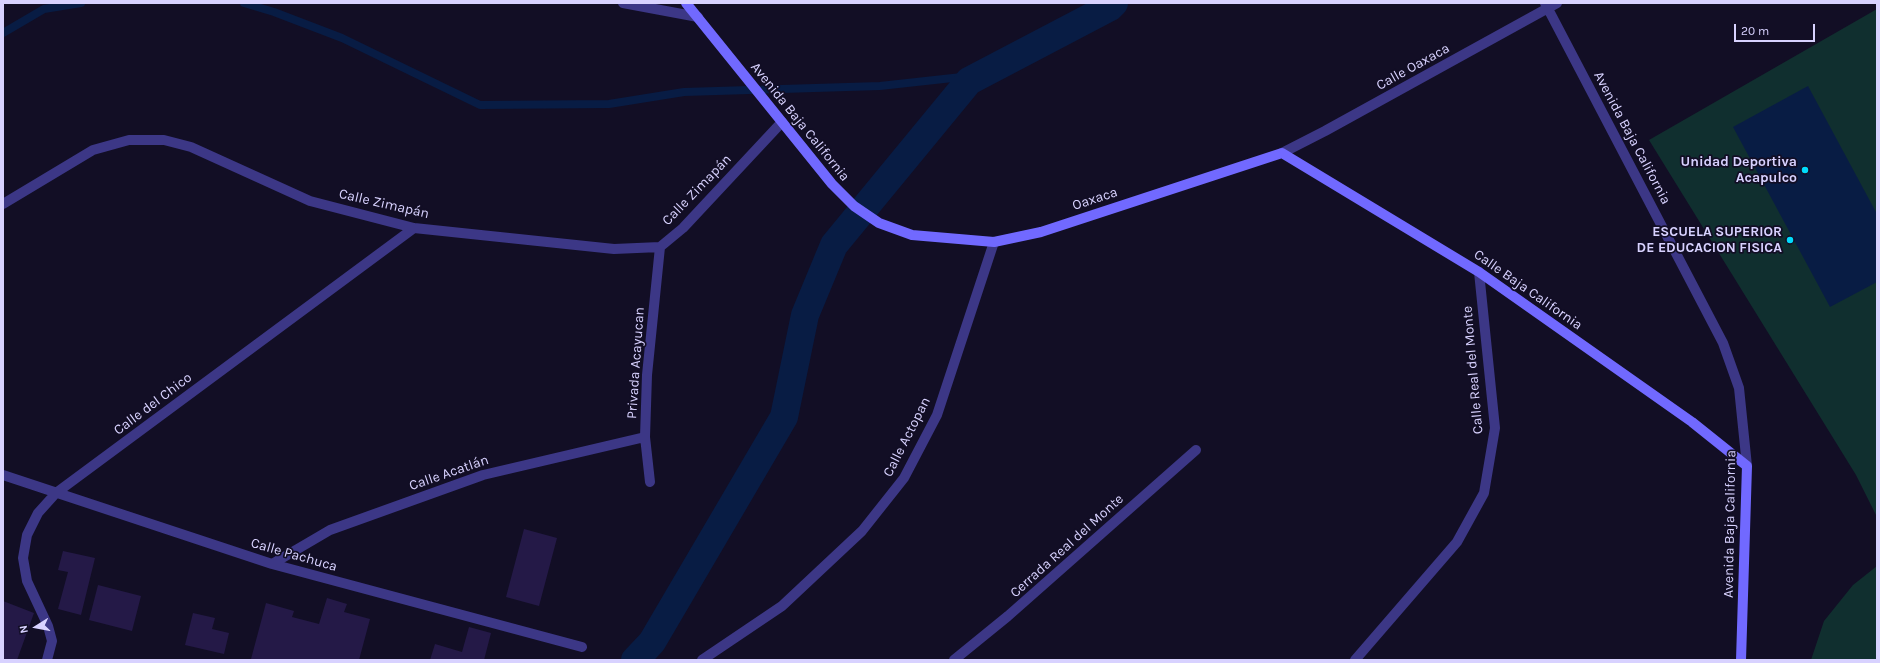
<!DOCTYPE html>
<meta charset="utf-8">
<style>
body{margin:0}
#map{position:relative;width:1880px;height:663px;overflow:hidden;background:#120e25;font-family:Karla,sans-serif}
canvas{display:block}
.frame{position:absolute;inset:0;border:4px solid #d8d2ff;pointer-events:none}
.north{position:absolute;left:16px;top:607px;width:40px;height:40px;-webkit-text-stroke:3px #120e25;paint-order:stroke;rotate:259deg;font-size:11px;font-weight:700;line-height:16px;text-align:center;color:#d8d2ff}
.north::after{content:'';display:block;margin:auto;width:14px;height:18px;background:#d8d2ff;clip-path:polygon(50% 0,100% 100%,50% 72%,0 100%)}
.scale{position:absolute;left:1734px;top:24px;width:81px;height:18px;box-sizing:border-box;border:2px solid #d8d2ff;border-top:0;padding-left:5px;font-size:12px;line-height:14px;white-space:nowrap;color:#d8d2ff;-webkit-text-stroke:3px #120e25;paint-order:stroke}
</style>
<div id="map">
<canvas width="1880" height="663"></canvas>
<div class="frame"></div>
<div class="north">N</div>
<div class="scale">20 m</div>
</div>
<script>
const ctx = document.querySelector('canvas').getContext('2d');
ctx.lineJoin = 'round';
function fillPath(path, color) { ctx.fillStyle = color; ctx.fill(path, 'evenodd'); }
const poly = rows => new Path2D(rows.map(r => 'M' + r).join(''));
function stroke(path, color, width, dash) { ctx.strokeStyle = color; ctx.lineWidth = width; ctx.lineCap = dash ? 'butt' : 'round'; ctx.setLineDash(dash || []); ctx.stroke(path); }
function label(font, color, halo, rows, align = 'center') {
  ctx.font = font + ' Karla,sans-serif'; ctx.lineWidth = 3.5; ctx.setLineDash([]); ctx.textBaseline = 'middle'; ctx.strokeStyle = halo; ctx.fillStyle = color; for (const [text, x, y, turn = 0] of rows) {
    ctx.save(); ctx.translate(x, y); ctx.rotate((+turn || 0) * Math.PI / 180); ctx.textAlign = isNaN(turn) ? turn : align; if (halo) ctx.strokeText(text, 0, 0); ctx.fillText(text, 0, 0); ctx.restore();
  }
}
const green = poly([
 [1877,9,1877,517,1856,475,1649,140],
 [1877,566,1877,660,1811,660,1824,621,1853,585]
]);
const water = poly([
 [1808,86,1877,214,1877,282,1830,307,1733,127]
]);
const stream = poly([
 [244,3,274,12,342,38,480,105,609,104,684,92,880,86,980,75],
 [3,33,44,9,81,3]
]);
const canal = poly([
 [635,660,652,642,784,417,805,315,834,245,969,81,1110,7,1114,3]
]);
const building = poly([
 [524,529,557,538,539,606,506,597],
 [63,551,95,558,81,615,58,609,68,572,58,570],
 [98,585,141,596,132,631,89,620],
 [327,598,347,604,344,612,370,619,359,660,251,659,266,603,294,611,292,617,319,624],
 [3,601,34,613,17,660,3,660],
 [193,613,215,618,212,629,229,633,224,654,185,645],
 [469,627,491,633,484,660,430,660,435,644,462,652]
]);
const street = poly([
 [623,3,698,17],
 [1545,3,1723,343,1739,388,1747,466],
 [1282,153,1325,131,1557,3],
 [3,204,93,150,129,140,164,140,191,147,310,201,414,228,614,249,660,247,683,228,782,122],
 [3,475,272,564,582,647],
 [650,482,645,437,647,375,660,247],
 [272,564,330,530,483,475,645,437],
 [47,660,52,641,48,626,27,581,23,558,27,535,38,513,56,493,414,228],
 [702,660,782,606,862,531,904,478,937,415,994,242],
 [954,660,1008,616,1196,450],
 [1355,660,1457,542,1484,493,1495,428,1479,272]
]);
const secondary = poly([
 [686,3,832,184,854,206,879,223,912,235,994,242,1041,232,1282,153,1479,272,1692,422,1747,466,1741,660]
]);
const markers = [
 [1805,170,4,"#00dcfd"],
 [1790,240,4,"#00dcfd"]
];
const streetNames = [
 ["Calle Oaxaca",1413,67,-29],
 ["Avenida Baja California",800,122,51],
 ["Avenida Baja California",1632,138,62],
 ["Calle Zimapán",697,190,-46],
 ["Oaxaca",1095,199,-18],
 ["Calle Zimapán",384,204,13],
 ["Calle Baja California",1528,290,35],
 ["Privada Acayucan",636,363,-86],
 ["Calle Real del Monte",1473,370,-95],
 ["Calle del Chico",153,404,-37],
 ["Calle Actopan",907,437,-63],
 ["Calle Acatlán",449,473,-19],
 ["Avenida Baja California",1730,524,-89],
 ["Cerrada Real del Monte",1067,546,-42],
 ["Calle Pachuca",294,555,16]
];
const poiNames = [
 ["Unidad Deportiva",1797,162],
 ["Acapulco",1797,178],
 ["ESCUELA SUPERIOR",1782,232],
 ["DE EDUCACION FISICA",1782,248]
];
fillPath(green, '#102f2f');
fillPath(water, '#081c44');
stroke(stream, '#081c44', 8);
stroke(canal, '#081c44', 28);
fillPath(building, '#241947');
stroke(street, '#3c3786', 10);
stroke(secondary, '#7169ff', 10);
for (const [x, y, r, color] of markers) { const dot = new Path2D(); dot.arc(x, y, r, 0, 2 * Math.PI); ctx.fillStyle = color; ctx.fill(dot); stroke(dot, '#120e25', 1.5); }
label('14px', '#d8d2ff', '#120e25', streetNames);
label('bold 14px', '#d8d2ff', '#120e25', poiNames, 'right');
</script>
